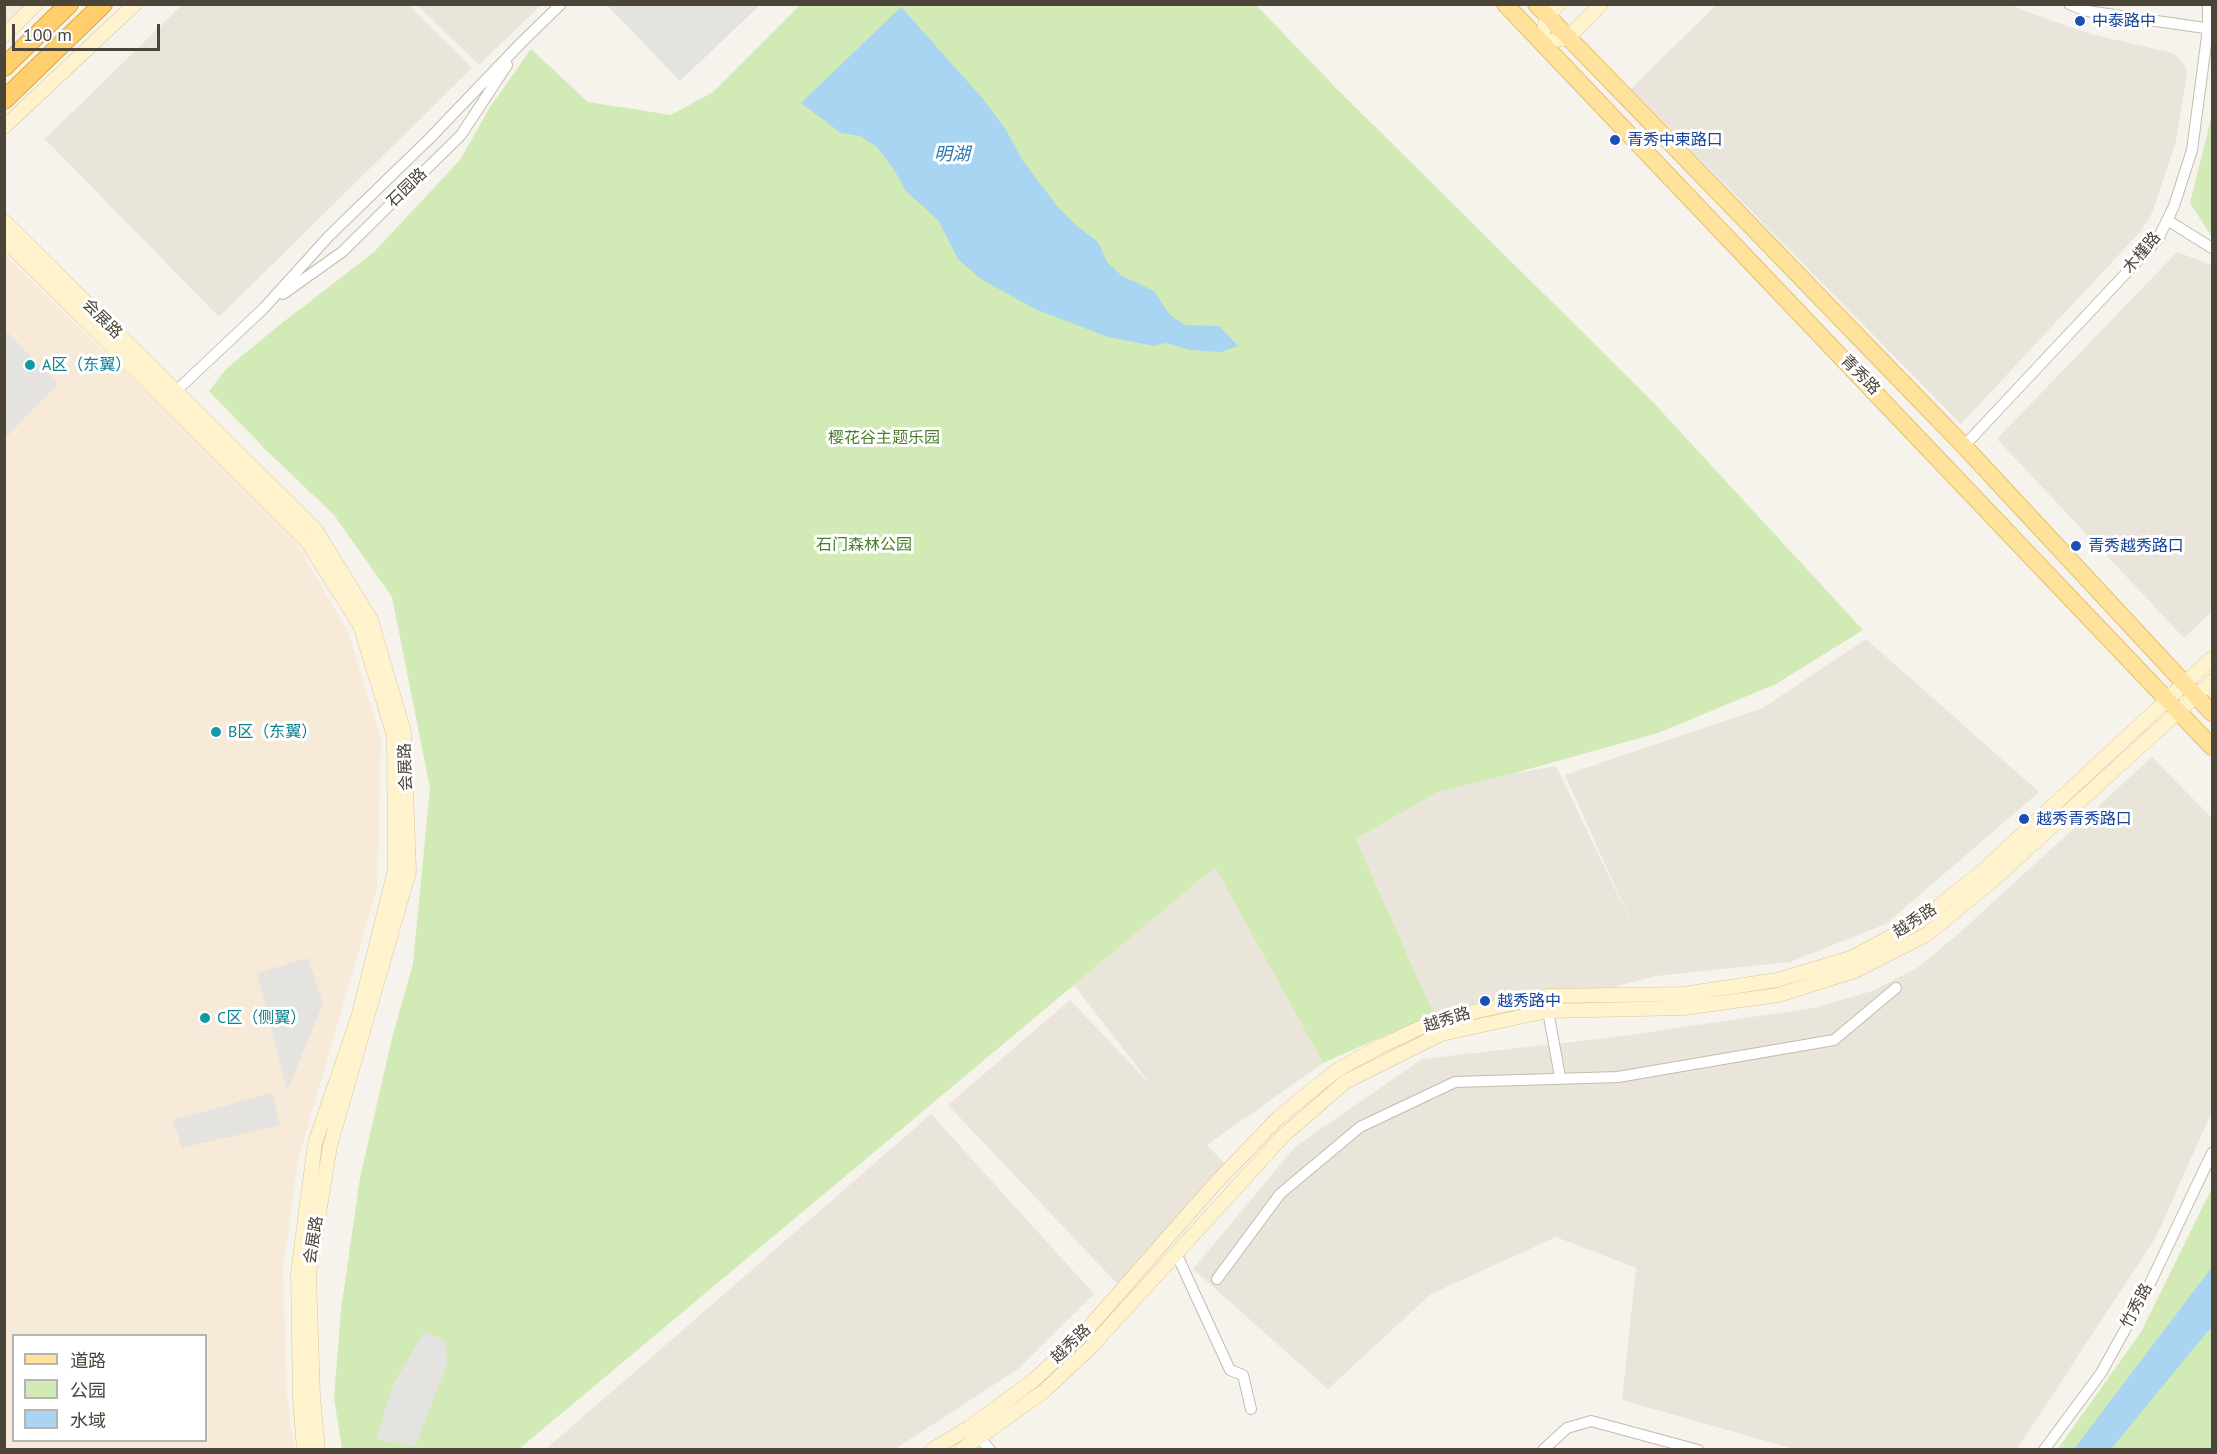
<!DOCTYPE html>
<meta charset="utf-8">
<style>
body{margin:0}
#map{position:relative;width:2217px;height:1454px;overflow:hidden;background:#f6f3ec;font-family:"PT Sans","Noto Sans SC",sans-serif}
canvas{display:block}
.frame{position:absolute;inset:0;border:6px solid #4b4439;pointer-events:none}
.legend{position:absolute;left:12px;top:1334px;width:195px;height:108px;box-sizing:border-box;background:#fff;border:2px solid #b7b4b0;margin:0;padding:8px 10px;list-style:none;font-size:18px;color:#4b4439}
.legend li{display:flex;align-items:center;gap:12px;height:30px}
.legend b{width:30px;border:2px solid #b7b4b0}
.scale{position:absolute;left:12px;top:24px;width:148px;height:27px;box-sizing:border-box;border:3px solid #4b4439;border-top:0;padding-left:8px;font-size:18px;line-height:21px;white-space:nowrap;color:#4b4439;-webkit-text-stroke:4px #fff;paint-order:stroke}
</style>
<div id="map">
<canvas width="2217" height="1454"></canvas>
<div class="frame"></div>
<ul class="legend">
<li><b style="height:8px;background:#ffe39c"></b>道路</li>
<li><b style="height:16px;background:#d2eab5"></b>公园</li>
<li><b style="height:16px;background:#a9d4f2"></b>水域</li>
</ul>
<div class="scale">100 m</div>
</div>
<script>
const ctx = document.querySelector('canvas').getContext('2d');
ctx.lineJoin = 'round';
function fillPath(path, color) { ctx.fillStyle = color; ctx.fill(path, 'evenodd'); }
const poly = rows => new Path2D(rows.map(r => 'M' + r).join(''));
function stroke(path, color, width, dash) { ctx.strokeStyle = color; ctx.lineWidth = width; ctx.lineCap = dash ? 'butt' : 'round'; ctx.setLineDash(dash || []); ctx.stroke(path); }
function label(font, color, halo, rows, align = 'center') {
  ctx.font = font + ' "PT Sans","Noto Sans SC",sans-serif'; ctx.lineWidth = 6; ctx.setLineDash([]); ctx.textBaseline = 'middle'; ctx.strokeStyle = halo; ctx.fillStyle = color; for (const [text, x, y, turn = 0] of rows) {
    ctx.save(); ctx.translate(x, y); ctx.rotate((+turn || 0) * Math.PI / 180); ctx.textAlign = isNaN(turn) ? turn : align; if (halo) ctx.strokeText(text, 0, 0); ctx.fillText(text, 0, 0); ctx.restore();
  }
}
const residential = poly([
 [1717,4,2013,5,2024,11,2091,34,2168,52,2177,56,2184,64,2187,72,2176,141,2152,213,2140,232,1961,424,1631,89],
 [182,5,409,5,472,68,219,317,45,139],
 [417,5,541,5,479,65],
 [2177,252,2212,265,2212,611,2184,638,1997,439],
 [1866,639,2039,792,1886,924,1790,962,1656,976,1411,1040,1430,1004,1356,839,1438,792,1511,774,1556,766,1637,935,1565,775,1763,708],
 [2152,757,2212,818,2212,1111,2156,1237,2017,1449,1794,1449,1622,1400,1636,1268,1556,1237,1431,1294,1328,1389,1193,1269,1295,1147,1422,1059,1616,1037,1813,1008,1872,991,1917,968,1957,935],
 [1215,866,1323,1063,1207,1145,1226,1165,1126,1293,948,1105,1070,1000,1152,1086,1074,985],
 [931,1114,1094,1294,1018,1369,895,1449,546,1449]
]);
const commercial = poly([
 [5,5,29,5,5,28],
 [4,254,293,537,348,632,381,739,377,888,298,1160,283,1270,287,1398,294,1449,5,1449],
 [14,1336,206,1336,206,1440,14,1440]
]);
const green = poly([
 [800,5,1256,5,1337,89,1651,400,1863,630,1776,684,1658,733,1511,774,1438,792,1356,839,1434,1014,1323,1063,1215,867,519,1449,342,1449,334,1398,341,1310,360,1178,392,1038,413,964,430,788,392,597,334,515,266,450,209,391,227,368,282,323,374,252,460,160,490,107,531,49,588,102,671,115,713,92],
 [2212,115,2212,237,2190,203],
 [2212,1188,2212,1449,2057,1450,2141,1332]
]);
const parking = poly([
 [607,5,760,5,680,81],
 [8,333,58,384,5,438,4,336],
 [308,958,323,1004,287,1091,257,973],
 [272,1093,280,1125,182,1148,173,1120],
 [424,1332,444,1339,448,1361,415,1447,376,1439,393,1385]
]);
const water = poly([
 [901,7,984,100,1006,130,1023,161,1057,206,1077,226,1098,242,1107,262,1122,276,1154,291,1170,315,1185,325,1219,326,1238,346,1221,352,1190,350,1166,343,1154,346,1108,337,1035,309,981,279,958,259,938,220,905,190,895,171,877,147,860,136,841,133,801,103],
 [2212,1267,2212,1328,2208,1331,2111,1449,2074,1449]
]);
const street = poly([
 [2069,4,2087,11,2212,29],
 [2167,220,2212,248],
 [283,294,342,252,461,135,507,65],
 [175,392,264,308,329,236,430,138,522,42,561,4],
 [1964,446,2158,239,2174,206,2192,150,2208,29,2208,4],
 [1547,1005,1560,1077],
 [1176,1253,1230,1370,1243,1375,1251,1409],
 [1217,1279,1280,1194,1360,1127,1455,1082,1618,1077,1834,1040,1896,988],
 [974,1431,990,1450],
 [1543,1450,1567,1428,1591,1421,1698,1450],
 [2044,1450,2101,1373,2146,1292,2212,1153]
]);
const secondary = poly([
 [1559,4,1547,17,1541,42,1568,38,1601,4],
 [4,36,36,4],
 [4,127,135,4],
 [4,221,315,529,371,620,404,732,409,872,330,1146,309,1274,313,1397,318,1450],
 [4,240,306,540,360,625,394,736,395,870,358,1018,315,1143,298,1273,300,1399,304,1450],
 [932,1450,970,1427,1033,1381,1083,1334,1212,1187,1279,1117,1337,1070,1379,1047,1437,1020,1546,996,1683,994,1777,980,1851,958,1919,922,1986,868,2212,658],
 [961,1450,1043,1392,1091,1347,1284,1135,1345,1082,1441,1034,1547,1011,1684,1008,1778,995,1855,971,1926,935,1992,881,2212,681]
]);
const primary = poly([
 [1505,4,2212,747],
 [1536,4,1964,446,2212,713]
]);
const highway = poly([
 [4,67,69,4],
 [4,100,103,4]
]);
const markers = [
 [2080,21,6,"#1a4fb4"],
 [1615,140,6,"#1a4fb4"],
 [30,365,6,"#0f9aa8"],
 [2076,546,6,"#1a4fb4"],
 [216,732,6,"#0f9aa8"],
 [2024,819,6,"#1a4fb4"],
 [1485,1001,6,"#1a4fb4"],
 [205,1018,6,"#0f9aa8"]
];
const transitNames = [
 ["中泰路中",2092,21],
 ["青秀中柬路口",1627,140],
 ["青秀越秀路口",2088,546],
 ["越秀青秀路口",2036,819],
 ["越秀路中",1497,1001]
];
const streetNames = [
 ["石园路",407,188,-44],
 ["木槿路",2142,253,-50],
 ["会展路",102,319,45],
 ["青秀路",1860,375,46],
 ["会展路",406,767,-92],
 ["越秀路",1915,921,-33],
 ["越秀路",1447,1020,-17],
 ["会展路",314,1240,-81],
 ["竹秀路",2137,1306,-62],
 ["越秀路",1071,1344,-44]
];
const cultureNames = [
 ["A区（东翼）",42,365],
 ["B区（东翼）",228,732],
 ["C区（侧翼）",217,1018]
];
const parkNames = [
 ["樱花谷主题乐园",884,438],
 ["石门森林公园",864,545]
];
const waterNames = [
 ["明湖",952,155]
];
fillPath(residential, '#eae5da');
fillPath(commercial, '#f7ead8');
fillPath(green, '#d2eab5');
fillPath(parking, '#e5e3e0');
fillPath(water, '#a9d4f2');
stroke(street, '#c2bbae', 12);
stroke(secondary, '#d6c79b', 15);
stroke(primary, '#e6c16a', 18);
stroke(highway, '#e0a43c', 20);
stroke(street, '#fff', 10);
stroke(secondary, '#fff3cd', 14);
stroke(primary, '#ffe39c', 16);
stroke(highway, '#ffcf6e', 18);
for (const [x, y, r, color] of markers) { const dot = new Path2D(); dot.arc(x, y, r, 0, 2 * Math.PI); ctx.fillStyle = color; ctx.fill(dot); stroke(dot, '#fff', 2); }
label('16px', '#164399', '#fff', transitNames, 'left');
label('16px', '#4b4439', '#fff', streetNames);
label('16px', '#0d838f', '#fff', cultureNames, 'left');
label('16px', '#4a7f2a', '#fff', parkNames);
label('italic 18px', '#2e7ab2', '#fff', waterNames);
</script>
